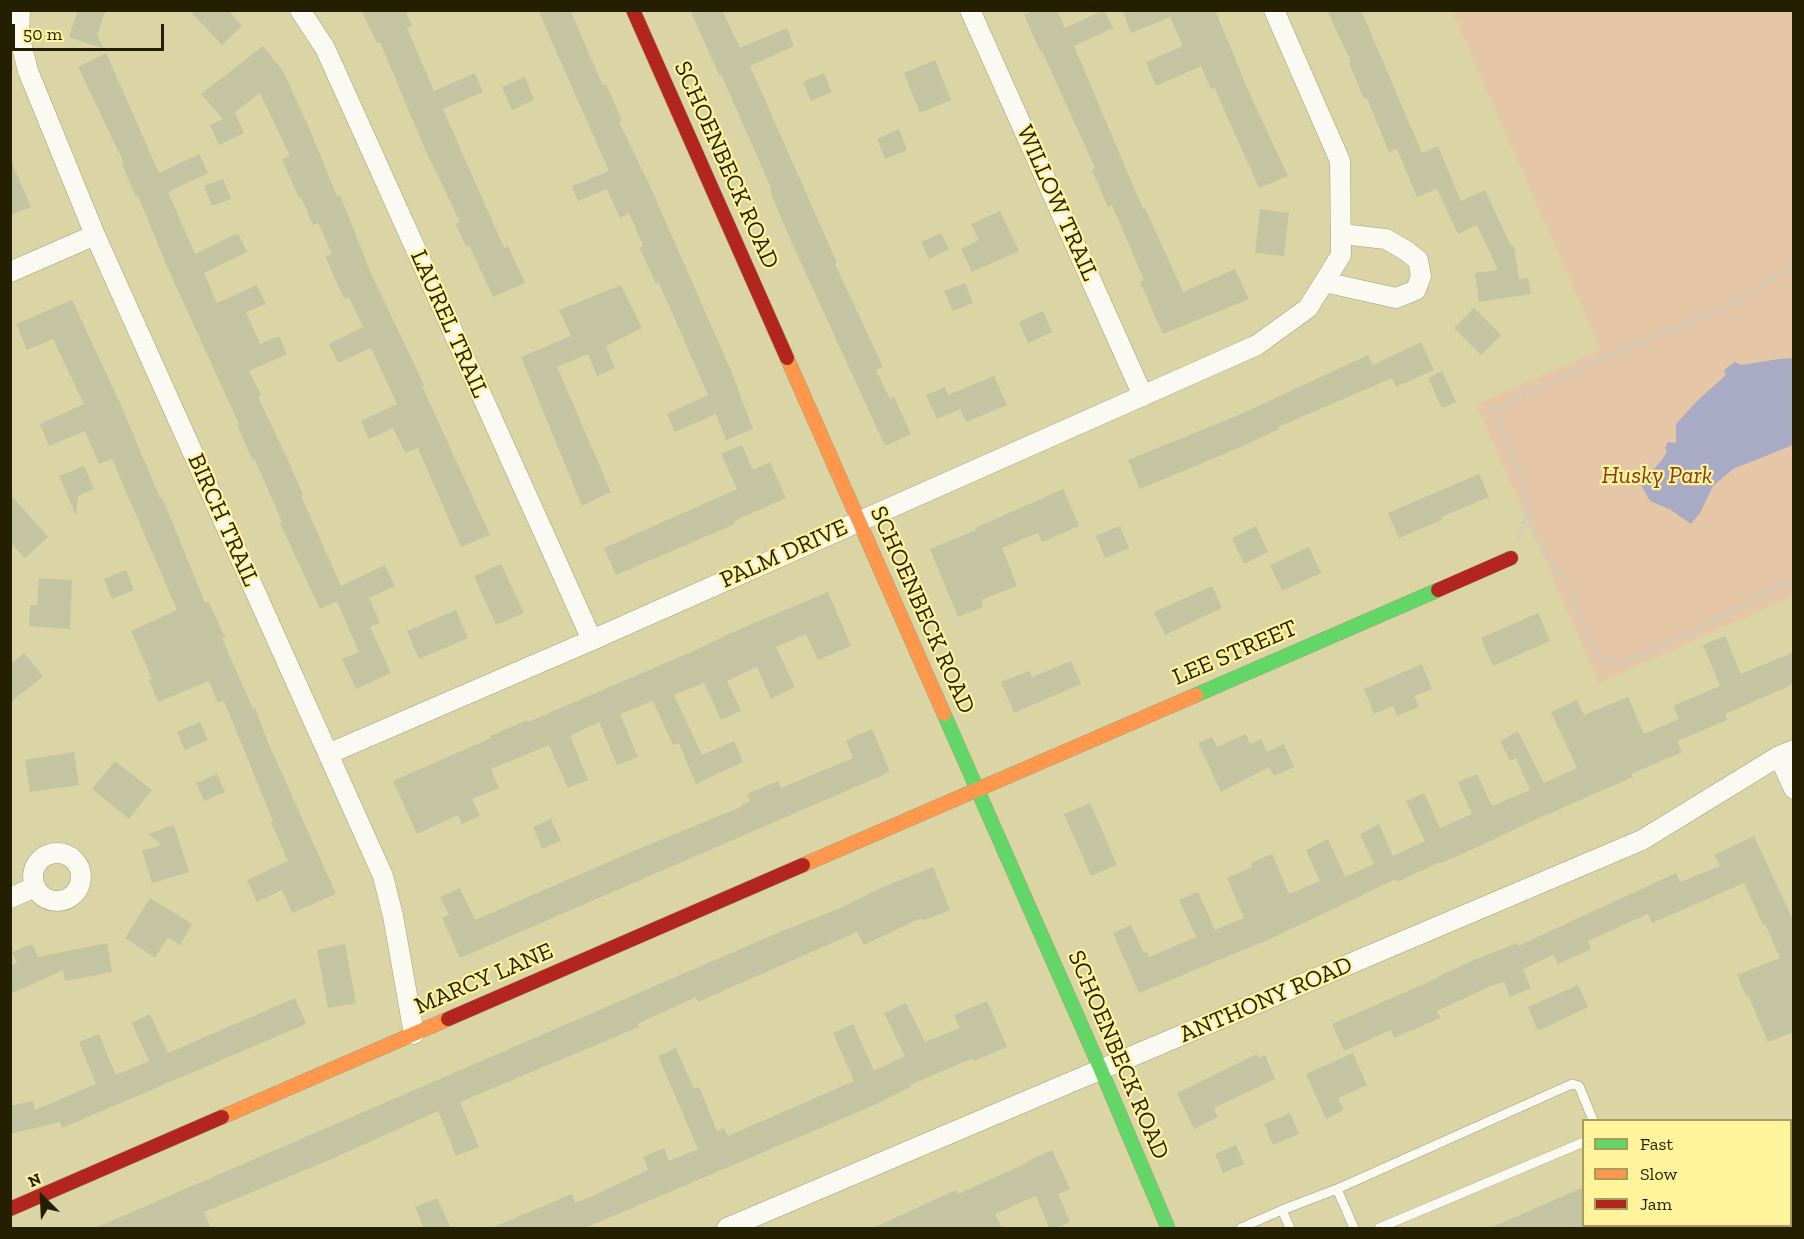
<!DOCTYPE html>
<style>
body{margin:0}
#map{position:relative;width:1804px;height:1239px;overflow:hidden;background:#dbd4a5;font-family:"Zilla Slab",serif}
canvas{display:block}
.frame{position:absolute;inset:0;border:12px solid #241f00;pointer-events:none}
.legend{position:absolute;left:1582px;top:1119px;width:210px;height:108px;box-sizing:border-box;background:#fff39c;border:2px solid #a79e5e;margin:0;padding:8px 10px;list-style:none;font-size:18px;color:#241f00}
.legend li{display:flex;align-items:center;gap:12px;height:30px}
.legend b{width:30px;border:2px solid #a79e5e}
.north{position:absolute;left:12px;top:1167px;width:60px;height:60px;-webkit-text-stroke:4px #fff39c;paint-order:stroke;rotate:336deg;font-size:16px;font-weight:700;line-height:24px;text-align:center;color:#241f00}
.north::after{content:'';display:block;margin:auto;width:21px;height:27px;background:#241f00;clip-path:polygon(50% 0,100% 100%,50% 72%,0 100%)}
.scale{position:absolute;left:12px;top:24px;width:152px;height:27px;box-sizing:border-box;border:3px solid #241f00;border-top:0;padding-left:8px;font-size:18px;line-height:21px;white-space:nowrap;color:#241f00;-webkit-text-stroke:4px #fff39c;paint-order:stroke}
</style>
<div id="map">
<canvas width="1804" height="1239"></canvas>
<div class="frame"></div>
<ul class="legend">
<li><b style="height:8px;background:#63d668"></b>Fast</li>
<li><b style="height:8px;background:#ff974d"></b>Slow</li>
<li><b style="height:8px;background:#b3261e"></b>Jam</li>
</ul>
<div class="north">N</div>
<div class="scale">50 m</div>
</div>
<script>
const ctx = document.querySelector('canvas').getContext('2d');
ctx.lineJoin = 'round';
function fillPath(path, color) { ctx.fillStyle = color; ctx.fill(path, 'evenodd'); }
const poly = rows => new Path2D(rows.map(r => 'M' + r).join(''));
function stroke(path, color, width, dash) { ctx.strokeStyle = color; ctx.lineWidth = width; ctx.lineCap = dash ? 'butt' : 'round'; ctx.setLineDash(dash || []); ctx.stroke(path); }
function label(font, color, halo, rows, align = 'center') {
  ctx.font = font + ' "Zilla Slab",serif'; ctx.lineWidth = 4.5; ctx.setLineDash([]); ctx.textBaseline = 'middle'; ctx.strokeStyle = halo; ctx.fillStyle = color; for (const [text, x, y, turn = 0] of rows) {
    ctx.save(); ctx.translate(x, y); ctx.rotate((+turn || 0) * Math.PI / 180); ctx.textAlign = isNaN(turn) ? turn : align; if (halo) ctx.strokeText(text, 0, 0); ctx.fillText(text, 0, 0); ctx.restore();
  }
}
const green = poly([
 [1452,11,1793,11,1793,596,1599,683,1476,404,1601,350]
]);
const water = poly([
 [1793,358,1793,445,1733,469,1713,486,1700,513,1691,524,1671,510,1650,501,1638,480,1639,478,1653,470,1662,460,1667,451,1665,448,1668,442,1676,443,1676,424,1698,400,1726,375,1724,370,1735,362,1741,365,1779,359]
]);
const building = poly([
 [78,10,106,10,97,35,104,49,69,37],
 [189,10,228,10,242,26,222,45],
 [361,10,405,10,412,26,407,28,434,91,475,73,483,92,443,109,504,248,508,246,525,283,493,297,469,245,466,247,456,224,460,222,424,147,380,42,377,43],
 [538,10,570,10,603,86,606,84,622,121,619,122,649,184,732,373,753,429,726,440,716,414,675,432,667,414,708,395,659,283,656,284,640,248,643,246,629,213,620,218,607,189,578,201,572,186,609,171],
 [690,10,722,10,740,48,787,28,794,46,750,66,837,263,835,264,883,367,876,370,890,399,894,397,911,434,885,446,791,241,770,191,772,190,721,74,719,75],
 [1034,10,1057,10,1065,28,1104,10,1113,28,1074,46,1143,209,1145,208,1183,292,1235,269,1249,299,1163,334,1140,282,1144,280,1112,205,1108,207,1092,170,1095,168,1042,51,1040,51,1024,15],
 [1122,10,1215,10,1248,90,1288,176,1259,188,1214,87,1211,89,1201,66,1156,86,1146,62,1183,46,1170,17,1131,33],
 [1327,10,1361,10,1422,153,1438,146,1461,201,1485,190,1511,246,1514,246,1519,279,1528,278,1531,294,1479,302,1475,273,1498,270,1477,225,1458,234,1437,189,1417,197,1397,149,1389,152,1367,98,1364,99,1349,63,1351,62],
 [263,46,283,71,310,130,337,196,340,195,370,271,407,349,424,385,422,386,490,535,461,547,418,448,405,453,393,428,369,439,361,421,397,404,371,348,338,363,329,344,363,327,349,297,344,299,325,256,332,254,318,223,313,225,301,197,299,198,282,159,290,156,260,93,230,116,235,113,244,133,219,145,210,125,223,119,201,94],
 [106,53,159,173,199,154,208,173,168,192,195,254,238,233,247,252,204,273,217,303,257,285,266,304,246,312,260,344,279,336,287,354,249,371,261,395,258,397,286,456,303,495,301,496,341,586,385,565,395,586,369,598,380,623,370,627,391,673,356,689,342,659,359,652,337,601,320,609,280,523,282,522,255,460,253,461,237,425,239,424,169,271,138,196,136,197,122,164,124,163,78,67],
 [935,60,951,100,920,113,904,73],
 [824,73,832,92,811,101,803,82],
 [525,77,534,100,512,110,502,87],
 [899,129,907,150,885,159,877,139],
 [10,159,31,207,10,215],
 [223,179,231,199,212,206,204,186],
 [1260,209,1289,213,1284,256,1255,253],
 [1000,211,1019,251,972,272,961,249,979,240,971,224],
 [941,233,949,249,929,259,921,242],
 [965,283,973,303,953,311,944,291],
 [621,285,642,328,606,346,615,368,597,376,588,354,557,367,611,492,582,506,521,357,571,336,559,310],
 [72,300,120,403,160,498,162,497,205,603,208,601,225,637,222,638,253,709,255,708,267,740,336,894,292,913,282,890,257,902,247,880,288,861,271,822,273,821,224,701,218,703,209,681,158,702,149,680,152,679,131,631,177,610,112,459,99,464,85,431,49,446,40,424,84,404,53,339,27,350,16,324],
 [1474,308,1501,335,1481,355,1454,328],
 [1043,311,1052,332,1028,343,1019,322],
 [1421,342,1434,370,1396,387,1392,378,1278,427,1279,429,1241,447,1140,489,1128,460,1241,414,1368,355,1373,365],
 [1442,371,1456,402,1442,408,1428,378],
 [994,376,1007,405,966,422,960,409,937,419,926,395,945,387,948,395],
 [742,445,753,470,770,462,786,498,734,521,735,524,616,575,604,548,737,489,721,454],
 [84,466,94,489,78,496,76,516,59,476],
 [1479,474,1489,497,1441,517,1442,520,1399,538,1388,513],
 [1063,489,1079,526,1042,542,1038,533,1002,548,1017,586,981,600,983,607,958,617,930,549,976,530,975,528],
 [10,494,48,537,25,558,10,542],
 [1120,526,1129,548,1105,558,1096,536],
 [1256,526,1268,552,1244,564,1232,538],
 [1309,547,1321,573,1282,591,1270,565],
 [501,564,524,613,496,625,474,576],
 [126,570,134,590,112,599,104,579],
 [39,578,72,580,70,629,29,626,30,605,37,605],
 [1212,586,1222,608,1165,635,1154,612],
 [828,592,851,646,818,660,806,634,776,647,795,687,771,699,757,667,727,681,741,711,721,720,704,683,674,695,702,755,734,741,743,762,696,784,679,743,673,745,653,701,620,714,638,757,617,765,599,722,570,736,588,780,568,788,549,745,491,769,499,788,472,799,480,816,462,824,458,815,417,834,393,781,491,738,490,736,527,720,528,722,698,649,733,632],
 [456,610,468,638,419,659,407,631],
 [1538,613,1550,641,1493,666,1481,638],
 [1725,636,1741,674,1794,652,1794,684,1725,714,1727,720,1677,741,1682,752,1631,774,1633,777,1530,822,1480,846,1441,863,1440,862,1397,882,1396,879,1270,939,1139,993,1113,933,1131,925,1144,953,1147,952,1149,957,1196,937,1179,900,1198,892,1215,930,1244,918,1227,878,1252,867,1251,863,1272,854,1289,894,1320,881,1306,850,1328,839,1345,877,1374,864,1360,834,1379,824,1393,856,1425,841,1406,801,1424,793,1440,828,1472,814,1458,782,1477,774,1492,806,1530,790,1516,758,1510,761,1500,741,1518,731,1544,783,1577,768,1551,712,1577,700,1584,715,1628,697,1644,734,1679,719,1673,706,1720,686,1703,645],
 [24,653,43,676,10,703,10,665],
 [1071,661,1081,684,1014,713,1001,682,1029,671,1032,677],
 [1422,664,1432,689,1414,696,1419,707,1397,716,1393,706,1374,714,1364,689],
 [200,722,208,740,185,750,177,732],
 [872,729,890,772,460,958,442,918,449,915,440,897,460,888,475,920,636,850,741,807,741,805,750,801,747,794,778,781,781,788,853,758,846,740],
 [1246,734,1250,744,1261,739,1267,752,1284,744,1294,767,1274,776,1269,767,1221,792,1198,743,1212,737,1217,747],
 [74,752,79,785,30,792,25,760],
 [115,761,152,790,129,819,92,789],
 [217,774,225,792,204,801,196,783],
 [1090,803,1117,865,1091,876,1064,814],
 [551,819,561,841,542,849,533,827],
 [174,825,189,872,152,883,142,851,162,845,148,834],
 [1754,836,1794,922,1794,1032,1768,1042,1748,995,1746,996,1737,975,1780,958,1765,924,1763,925,1744,883,1652,923,1648,914,1588,941,1591,949,1558,964,1553,955,1523,969,1531,988,1510,997,1504,982,1493,985,1437,1011,1440,1018,1394,1038,1391,1030,1344,1051,1332,1024,1438,978,1437,977,1474,960,1517,943,1518,946,1676,873,1680,882,1720,866,1714,855],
 [933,867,950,910,922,921,921,918,864,945,857,932,698,1002,696,997,637,1024,639,1027,460,1102,479,1147,456,1156,438,1111,334,1158,204,1212,211,1228,95,1228,782,931,836,910,885,886],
 [150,898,192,924,180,945,168,937,155,958,125,938],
 [107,943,112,972,65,981,63,970,10,994,10,966,17,963,12,952,32,944,38,957],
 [345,944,356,1003,328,1008,317,950],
 [1578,985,1588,1007,1538,1031,1528,1007],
 [295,998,306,1024,62,1128,60,1122,10,1134,10,1106,33,1101,35,1110,96,1084,79,1042,99,1034,116,1075,149,1061,132,1023,150,1014,168,1053],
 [987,1001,1007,1047,974,1061,973,1058,910,1085,911,1087,872,1106,585,1228,491,1228,572,1194,575,1203,588,1198,648,1170,643,1157,664,1148,669,1161,698,1149,658,1056,676,1048,694,1089,699,1087,717,1131,724,1128,728,1136,854,1081,833,1033,853,1024,874,1071,905,1056,884,1013,906,1003,925,1042,960,1028,954,1015],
 [1353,1053,1367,1085,1338,1098,1344,1110,1326,1119,1306,1074],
 [1257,1054,1258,1058,1265,1055,1275,1079,1214,1108,1218,1117,1194,1129,1177,1093],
 [1290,1113,1299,1134,1273,1145,1264,1124],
 [1236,1145,1244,1164,1223,1173,1215,1154],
 [1052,1150,1070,1189,1058,1194,1070,1222,1055,1228,1049,1228,1036,1196,995,1214,1002,1228,873,1228,956,1190,958,1194,1027,1163,1026,1162],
 [1584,1187,1584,1228,1490,1228],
 [437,1198,451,1228,424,1228,415,1207]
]);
const path = poly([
 [1526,515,1545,554,1565,578,1576,602,1589,643,1602,658,1619,665,1703,627,1774,588,1794,581],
 [1518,538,1529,507,1524,485,1506,444,1496,409,1622,350,1739,301,1794,265]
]);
const lane = poly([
 [1337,1189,1354,1228],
 [1282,1210,1290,1228],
 [1641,1226,1642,1228],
 [1753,1226,1754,1228],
 [1241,1228,1282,1210,1337,1189,1572,1084,1579,1086,1593,1120],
 [1379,1228,1584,1142]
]);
const street = poly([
 [20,10,19,35,28,71,95,235,383,876,393,916,414,1034],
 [300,10,325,48,592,640],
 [970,10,1143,396],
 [10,272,95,235],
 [1324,282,1396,298,1416,290,1421,276,1418,260,1405,250,1386,239,1341,234],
 [328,754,592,640,1257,345,1308,308,1341,255,1340,161,1274,10],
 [1779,756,1794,789],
 '33 877a24 24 0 1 1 48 0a24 24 0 1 1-48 0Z',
 [10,898,35,887],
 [727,1228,1642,840,1779,756,1794,750]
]);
const fast = poly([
 [1196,695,1438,590],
 [944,714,1101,1070,1168,1228]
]);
const slow = poly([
 [787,358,944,714],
 [803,865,1196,695],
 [222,1117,448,1019]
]);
const jam = poly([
 [633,10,787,358],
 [1438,590,1511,558],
 [448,1019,803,865],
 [10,1209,222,1117]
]);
const streetNames = [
 ["SCHOENBECK ROAD",726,165,66],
 ["WILLOW TRAIL",1057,203,66],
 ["LAUREL TRAIL",449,324,66],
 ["BIRCH TRAIL",223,520,66],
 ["PALM DRIVE",784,554,-24],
 ["SCHOENBECK ROAD",922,610,66],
 ["LEE STREET",1235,653,-23],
 ["MARCY LANE",484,979,-23],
 ["ANTHONY ROAD",1266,1000,-23],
 ["SCHOENBECK ROAD",1118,1055,67]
];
const parkNames = [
 ["Husky Park",1657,476]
];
fillPath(green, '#e5c7a8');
fillPath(water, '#a9aac3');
fillPath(building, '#c4c4a3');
stroke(lane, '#a39e77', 10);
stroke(street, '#a39e77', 21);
stroke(fast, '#a39e77', 15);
stroke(slow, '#a39e77', 15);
stroke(jam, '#a39e77', 15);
stroke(path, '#ceccbe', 4, [4.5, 3]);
stroke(lane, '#faf9f2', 9);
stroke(street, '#faf9f2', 20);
stroke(fast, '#63d668', 14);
stroke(slow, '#ff974d', 14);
stroke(jam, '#b3261e', 14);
label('24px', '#241f00', '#fff39c', streetNames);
label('italic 24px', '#873b1c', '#fff39c', parkNames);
</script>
